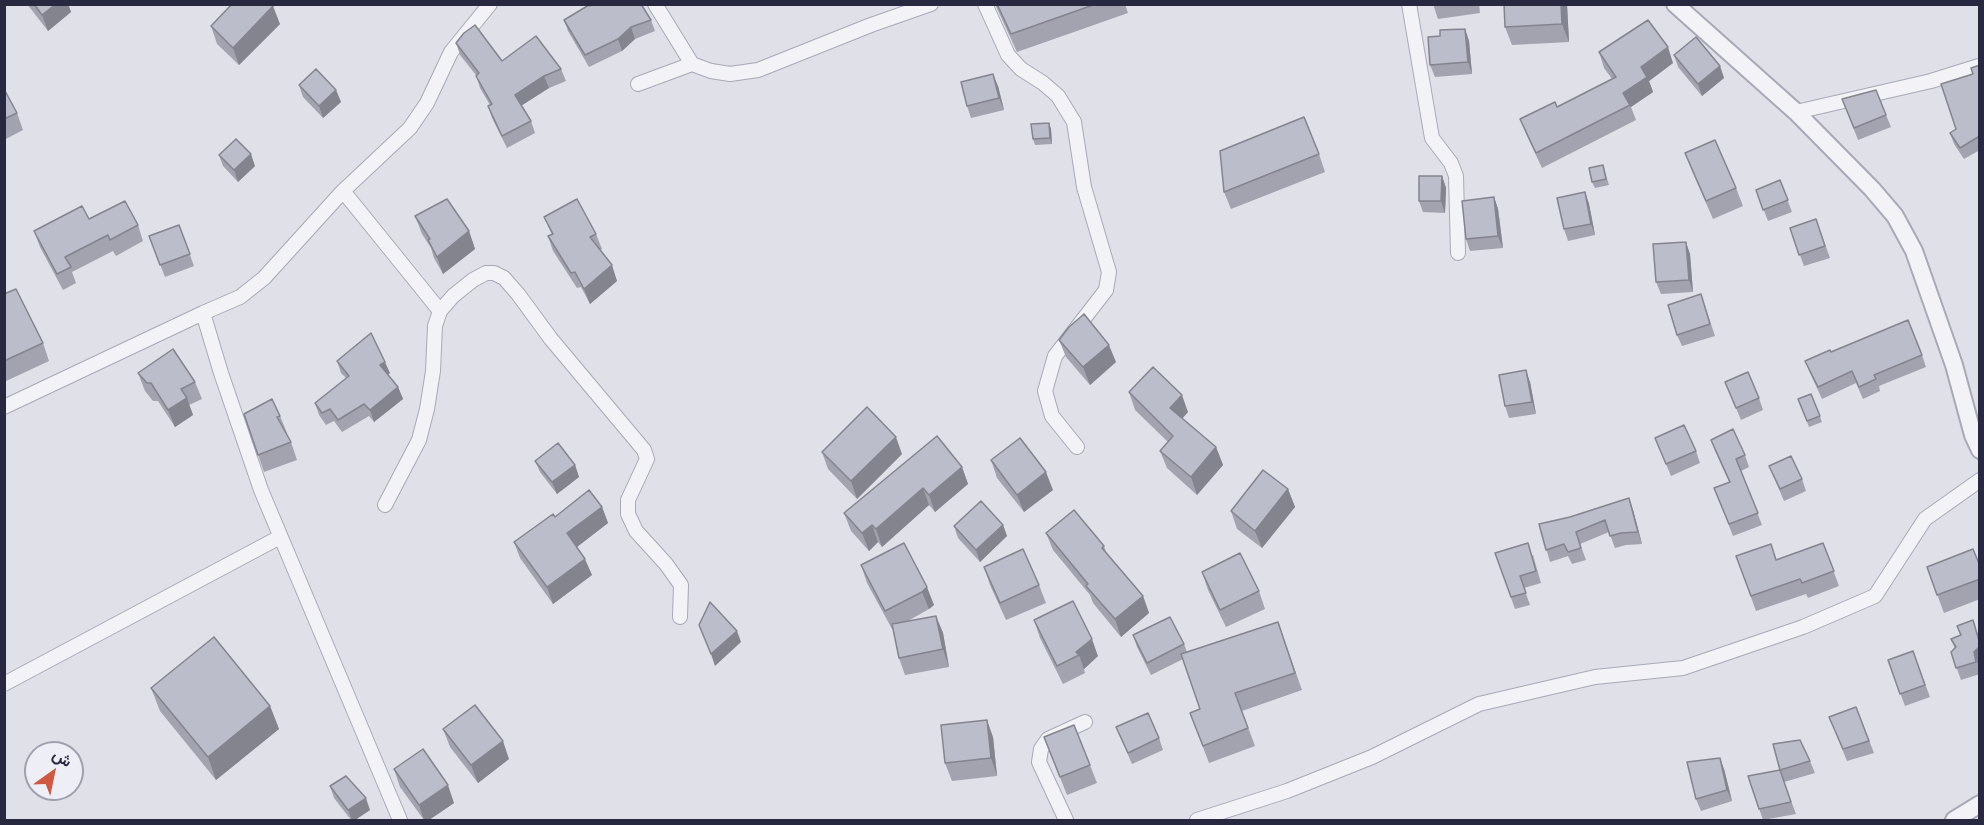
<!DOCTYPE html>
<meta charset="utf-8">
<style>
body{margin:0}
#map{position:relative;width:1984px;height:825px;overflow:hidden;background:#dfe0e8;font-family:"Archivo Narrow",Vazirmatn,sans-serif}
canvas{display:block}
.frame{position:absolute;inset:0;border:6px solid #282940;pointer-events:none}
.north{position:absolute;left:24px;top:741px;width:60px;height:60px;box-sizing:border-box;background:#eeeff6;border:2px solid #9fa0ad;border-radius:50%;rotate:33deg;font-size:16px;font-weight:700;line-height:24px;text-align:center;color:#282940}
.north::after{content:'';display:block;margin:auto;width:21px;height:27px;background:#cf5a42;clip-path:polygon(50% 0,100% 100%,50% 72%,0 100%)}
</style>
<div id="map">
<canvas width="1984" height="825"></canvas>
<div class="frame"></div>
<div class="north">ش</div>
</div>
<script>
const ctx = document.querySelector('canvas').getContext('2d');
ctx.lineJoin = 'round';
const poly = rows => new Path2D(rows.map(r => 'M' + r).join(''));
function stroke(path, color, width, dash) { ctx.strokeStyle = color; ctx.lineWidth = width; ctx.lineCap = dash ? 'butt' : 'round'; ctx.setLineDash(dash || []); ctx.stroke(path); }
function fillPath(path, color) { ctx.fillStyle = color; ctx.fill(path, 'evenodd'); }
const minor = poly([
 [655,4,692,64,711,71,730,74,758,70,871,25,931,4],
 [985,4,1008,55,1021,69,1043,83,1058,96,1074,122,1084,187,1109,272,1106,290,1055,356,1045,391,1052,416,1077,447],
 [1409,4,1432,138,1451,163,1456,176,1458,253],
 [638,84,692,64],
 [1796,112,1931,81,1979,66],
 [343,191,440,311],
 [203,313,240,297,264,278,343,191,410,128,427,103,451,52,490,4],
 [4,407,203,313,221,373,261,490,400,820],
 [385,505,419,440,427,409,433,371,435,326,440,311,453,296,473,280,486,273,494,273,504,278,518,294,551,339,644,450,647,459,628,500,628,514,636,531,666,564,681,585,680,617],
 [4,684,280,537],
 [1066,820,1039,762,1041,749,1048,739,1085,722],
 [1197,820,1287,791,1372,757,1479,704,1595,677,1683,668,1803,627,1875,596,1925,519,1980,480]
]);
const tertiary = poly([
 [1675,4,1796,112,1872,189,1895,216,1914,251,1954,365,1973,435,1980,450],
 [1954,820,1980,804]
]);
const wall = poly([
 [27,4,68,4,71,12,48,31],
 [995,4,1125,4,1128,13,1017,52],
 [1433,4,1479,4,1480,13,1438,19],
 [1504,4,1567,4,1569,42,1512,45,1505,27],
 [590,6,651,20,655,31,635,39,622,51,589,67,568,31,564,20],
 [280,24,239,65,217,44,211,26],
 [1465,29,1469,41,1472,74,1435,77,1430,65,1440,36],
 [456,43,502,61,561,69,566,81,549,88,521,106,531,121,535,133,507,148,492,118,488,106,490,105,480,88,476,75,460,55],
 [1599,52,1673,63,1649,81,1653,92,1631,107,1636,120,1542,168,1526,134,1520,119,1557,107,1612,79,1604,68],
 [1674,55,1720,66,1724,78,1702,96,1678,67],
 [1980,65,1980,150,1964,159,1954,144,1950,133,1956,129,1973,74],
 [299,85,336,90,341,102,323,118,303,97],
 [998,86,1004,110,971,118,967,106],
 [4,89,17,113,23,130,4,140],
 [1842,99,1886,115,1891,127,1858,140],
 [1049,123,1051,129,1052,144,1035,145,1033,139],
 [1685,153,1736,188,1743,206,1713,219,1692,171],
 [1319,154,1325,172,1231,209,1224,192],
 [219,155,255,166,238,182,223,166],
 [1603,165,1609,185,1595,188,1592,182],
 [1442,176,1446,188,1445,213,1423,212,1419,201],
 [1780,180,1792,212,1768,221,1756,190],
 [1585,192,1589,204,1595,235,1568,241,1564,229],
 [1494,197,1498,209,1503,248,1470,251,1466,239],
 [415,216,469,231,475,249,443,274,434,258,431,248,422,234],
 [544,217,596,234,602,249,600,250,617,281,590,304,581,287,577,288,553,251,548,236,552,235],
 [89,219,138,225,143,241,116,256,113,251,72,272,76,283,63,290,40,247,34,231],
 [1816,219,1830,258,1804,266,1790,228],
 [179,225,194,266,165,277,149,236],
 [1690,254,1693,292,1661,294,1656,282],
 [4,294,43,343,49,361,4,382],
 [1705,306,1715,336,1682,346,1677,335],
 [1059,340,1116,362,1090,385,1066,357],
 [1831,352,1922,355,1926,367,1879,386,1880,391,1863,399,1856,383,1822,399,1810,373,1805,361],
 [337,361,390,373,388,375,398,387,403,399,374,422,369,416,342,432,334,421,326,425,319,415,315,403,346,378,341,373],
 [138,373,195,382,202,399,189,405,193,415,175,427,158,401,153,401,145,391],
 [1530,382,1536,414,1509,418,1505,406],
 [1725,382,1759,398,1763,410,1741,420],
 [1129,392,1188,412,1182,419,1216,447,1223,465,1197,495,1167,468,1160,451,1168,442,1135,410],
 [1811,394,1822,422,1809,427,1798,399],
 [244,414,280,416,287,433,286,434,291,442,297,460,264,472],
 [1655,438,1696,451,1700,463,1671,476],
 [1711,440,1745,455,1749,467,1741,471,1762,525,1733,536,1714,488,1729,482,1715,451],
 [822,452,902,454,857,499,828,469],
 [991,460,1053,490,1024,512,997,478],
 [535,461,575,465,579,477,557,494,540,472],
 [1769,466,1802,479,1806,491,1784,501],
 [962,467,968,484,935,512,929,505,882,547,878,542,869,551,851,531,844,513],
 [1288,489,1295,507,1262,548,1237,529,1231,511],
 [602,507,608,523,577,547,592,575,553,604,520,558,514,542,555,517],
 [1633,510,1642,544,1626,545,1615,548,1609,532,1580,544,1586,560,1572,564,1568,556,1550,562,1539,524],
 [1003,525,1007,536,980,562,958,538,954,526],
 [1046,533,1104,546,1106,552,1143,596,1149,613,1121,637,1093,603,1090,595,1053,550],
 [904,543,934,605,929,609,906,622,936,616,943,633,949,667,905,675,899,658,893,628,892,629,867,583,861,565],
 [1823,543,1839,586,1808,598,1806,594,1756,611,1736,556,1776,560],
 [1495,553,1533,555,1541,583,1524,588,1530,605,1515,609],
 [1980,566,1980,599,1944,613,1927,567],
 [984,567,1039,585,1046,603,1006,620,990,585],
 [1202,572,1259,591,1265,609,1226,627,1208,590],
 [1034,620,1098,656,1084,669,1085,673,1063,684,1040,638],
 [1278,622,1302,690,1242,711,1255,746,1209,763,1190,713,1200,709,1183,659,1151,675,1137,647,1133,635,1184,644,1187,652],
 [1957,626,1977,632,1980,640,1980,662,1978,664,1980,674,1961,680,1951,652,1955,649,1951,639,1960,635],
 [1913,651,1930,697,1905,706,1888,660],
 [151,688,270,706,279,729,216,780,160,711],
 [1856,707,1874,753,1847,761,1829,717],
 [1116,727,1159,738,1163,750,1132,764],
 [443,729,509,759,478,783,450,747],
 [993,737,997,776,952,781,945,763],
 [1044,737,1090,765,1097,783,1067,795],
 [1810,761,1815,773,1784,782,1796,814,1763,820,1748,776,1780,770],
 [394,769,454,803,429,820,424,820,400,787],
 [1724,769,1732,801,1701,811,1696,799],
 [330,786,370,810,355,820,351,820,334,798]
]);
const shadedWall = poly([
 [56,4,68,4,71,12,48,31,42,15],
 [1561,4,1567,4,1569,42,1562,24],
 [273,6,280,24,239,65,233,48],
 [631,27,635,39,622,51,618,39],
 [1465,29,1469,41,1472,74,1468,62],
 [1668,47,1673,63,1649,81,1653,92,1631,107,1623,93,1641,67],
 [1720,66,1724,78,1702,96,1698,84],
 [993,74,998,86,1004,110,999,98],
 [544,76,549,88,519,107,515,95],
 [336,90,341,102,323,118,319,106],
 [1049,123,1051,129,1052,144,1050,138],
 [251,154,255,166,238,182,234,170],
 [1442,176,1446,188,1445,213,1441,201],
 [1585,192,1589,204,1595,235,1591,224],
 [1494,197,1498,209,1503,248,1498,236],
 [469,231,475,249,443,274,437,257],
 [1686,242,1690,254,1693,292,1689,280],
 [612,265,617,281,590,304,584,289],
 [1109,345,1116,362,1090,385,1083,367],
 [385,362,390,373,385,377,380,365],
 [1526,370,1530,382,1536,414,1532,402],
 [398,387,403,399,374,422,370,410],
 [1182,395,1188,412,1176,425,1170,408],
 [187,398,193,415,175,427,168,410],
 [896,437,902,454,857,499,851,481],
 [1216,447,1223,465,1197,495,1191,477],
 [575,465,579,477,557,494,552,482],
 [962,467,968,484,935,512,929,495],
 [1046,472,1053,490,1024,512,1017,495],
 [923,488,929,505,882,547,876,529],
 [1288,489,1295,507,1262,548,1255,531],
 [1629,498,1633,510,1642,544,1638,532],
 [602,507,608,523,573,550,567,533],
 [872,525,878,542,869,551,862,533],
 [1003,525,1007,536,980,562,976,550],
 [585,559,592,575,553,604,547,587],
 [927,587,934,605,929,609,922,592],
 [1143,596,1149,613,1121,637,1115,619],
 [936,616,943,633,949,667,943,649],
 [737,631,741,642,715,666,711,654],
 [1092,639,1098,656,1084,669,1079,655,1076,652],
 [1980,646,1980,662,1978,664,1980,671,1974,652],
 [270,706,279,729,216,780,208,757],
 [987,720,993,737,997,776,991,758],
 [503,741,509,759,478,783,471,765],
 [1720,758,1724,769,1732,801,1727,790],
 [448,785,454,803,429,820,424,820,419,805],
 [366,798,370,810,355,820,352,820,348,810]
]);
const building = poly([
 [34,4,56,4,42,15,34,4],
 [232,4,272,4,273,6,233,48,211,26,232,4],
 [593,4,641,4,651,20,631,27,618,39,585,55,564,20,589,5,590,6,593,4],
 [997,4,1096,4,1011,34,997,4],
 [1504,4,1561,4,1562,24,1505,27,1504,4],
 [1648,20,1668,47,1641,67,1647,77,1623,93,1630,105,1536,153,1520,119,1555,102,1557,107,1616,77,1599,52,1648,20],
 [475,25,502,61,536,36,561,69,544,76,515,95,531,121,502,136,488,106,492,104,476,76,479,73,456,43,464,33,475,25],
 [1465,29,1468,62,1430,65,1428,37,1440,36,1440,30,1465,29],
 [1696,37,1720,66,1698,84,1674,55,1696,37],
 [1980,65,1980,141,1978,137,1960,148,1950,133,1956,129,1941,84,1973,74,1971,68,1980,65],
 [316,69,336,90,319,106,299,85,316,69],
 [993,74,999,98,967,106,961,82,993,74],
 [4,89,17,113,4,119,4,89],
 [1876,90,1886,115,1854,128,1842,99,1876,90],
 [1304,117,1319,154,1224,192,1220,151,1304,117],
 [1049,123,1050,138,1033,139,1031,124,1049,123],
 [236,139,251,154,234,170,219,155,236,139],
 [1715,140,1736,188,1706,201,1685,153,1715,140],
 [1603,165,1606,179,1592,182,1589,168,1603,165],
 [1419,176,1442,176,1441,201,1419,201,1419,176],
 [1780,180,1788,200,1763,210,1756,190,1780,180],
 [1585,192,1591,224,1564,229,1557,198,1585,192],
 [1494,197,1498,236,1466,239,1462,201,1494,197],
 [447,199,469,231,437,257,428,240,430,239,415,216,447,199],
 [577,199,596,234,590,237,612,265,584,289,575,272,571,273,548,236,553,234,544,217,577,199],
 [125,201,138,225,110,240,108,235,65,257,71,267,57,274,34,231,82,206,89,219,125,201],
 [1816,219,1825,246,1799,255,1790,228,1816,219],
 [179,225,190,254,160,265,149,236,179,225],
 [1686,242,1689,280,1656,282,1653,244,1686,242],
 [16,289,43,343,4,361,4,294,16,289],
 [1701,294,1710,324,1677,335,1668,305,1701,294],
 [1084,314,1109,345,1083,367,1059,340,1069,327,1084,314],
 [1908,320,1922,355,1874,375,1876,379,1859,387,1852,371,1818,387,1805,361,1830,350,1831,352,1908,320],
 [371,333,385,362,380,365,398,387,370,410,364,404,338,420,330,409,322,413,315,403,349,376,337,361,371,333],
 [173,349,195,382,181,389,187,398,168,410,151,383,147,383,138,373,173,349],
 [1153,367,1182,395,1170,408,1216,447,1191,477,1160,451,1173,436,1129,392,1153,367],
 [1526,370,1532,402,1505,406,1499,375,1526,370],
 [1748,372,1759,398,1736,408,1725,382,1748,372],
 [1811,394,1820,416,1807,421,1798,399,1811,394],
 [272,399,280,416,277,417,291,442,258,455,244,414,272,399],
 [867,407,896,437,851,481,822,452,867,407],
 [1684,425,1696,451,1666,464,1655,438,1684,425],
 [1733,429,1745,455,1736,459,1758,513,1729,524,1714,488,1730,482,1711,440,1733,429],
 [937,436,962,467,929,495,923,488,876,529,872,525,862,533,844,513,937,436],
 [1020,438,1046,472,1017,495,991,460,1020,438],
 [558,443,575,465,552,482,535,461,558,443],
 [1791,456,1802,479,1780,489,1769,466,1791,456],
 [1263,470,1288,489,1255,531,1231,511,1263,470],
 [589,490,602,507,567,533,585,559,547,587,514,542,553,514,555,517,589,490],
 [1629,498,1638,532,1621,533,1610,536,1605,520,1576,532,1581,548,1568,552,1564,544,1546,550,1539,524,1570,517,1629,498],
 [981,501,1003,525,976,550,954,526,981,501],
 [1074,510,1104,546,1102,548,1143,596,1115,619,1086,586,1088,584,1046,533,1074,510],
 [904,543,927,587,922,592,885,611,861,565,904,543],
 [1528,543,1536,571,1520,576,1526,593,1511,597,1495,553,1528,543],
 [1823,543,1834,571,1802,583,1800,579,1751,596,1736,556,1771,544,1776,560,1823,543],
 [1023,549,1039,585,1000,603,984,567,1023,549],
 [1973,549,1980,566,1980,579,1937,595,1927,567,1973,549],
 [1240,553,1259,591,1220,610,1202,572,1240,553],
 [1073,601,1092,639,1076,652,1079,655,1057,666,1034,620,1073,601],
 [710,602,737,631,711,654,699,625,710,602],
 [936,616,943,649,899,658,892,624,936,616],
 [1170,617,1184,644,1147,663,1133,635,1170,617],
 [1973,620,1980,644,1980,646,1974,652,1976,662,1956,668,1951,652,1956,647,1951,639,1961,635,1957,626,1973,620],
 [1278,622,1295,673,1235,693,1248,728,1203,746,1190,713,1200,709,1181,654,1278,622],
 [214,637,270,706,208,757,151,688,214,637],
 [1913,651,1925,685,1900,694,1888,660,1913,651],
 [475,705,503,741,471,765,443,729,475,705],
 [1856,707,1869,741,1843,749,1829,717,1856,707],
 [1148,713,1159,738,1128,753,1116,727,1148,713],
 [987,720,991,758,945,763,941,725,987,720],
 [1074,725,1090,765,1060,777,1044,737,1074,725],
 [1800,740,1810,761,1780,770,1773,744,1800,740],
 [423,749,448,785,419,805,394,769,423,749],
 [1720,758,1727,790,1696,799,1687,762,1720,758],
 [1780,770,1791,802,1759,809,1748,776,1780,770],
 [346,776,366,798,348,810,330,786,346,776]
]);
stroke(minor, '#a8a9b6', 16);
stroke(tertiary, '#a8a9b6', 20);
stroke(minor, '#f2f2f7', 14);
stroke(tertiary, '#f2f2f7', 16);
fillPath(wall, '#a2a3af');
fillPath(shadedWall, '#84848e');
fillPath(building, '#bcbdcb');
stroke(building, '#84848e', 1.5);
</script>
